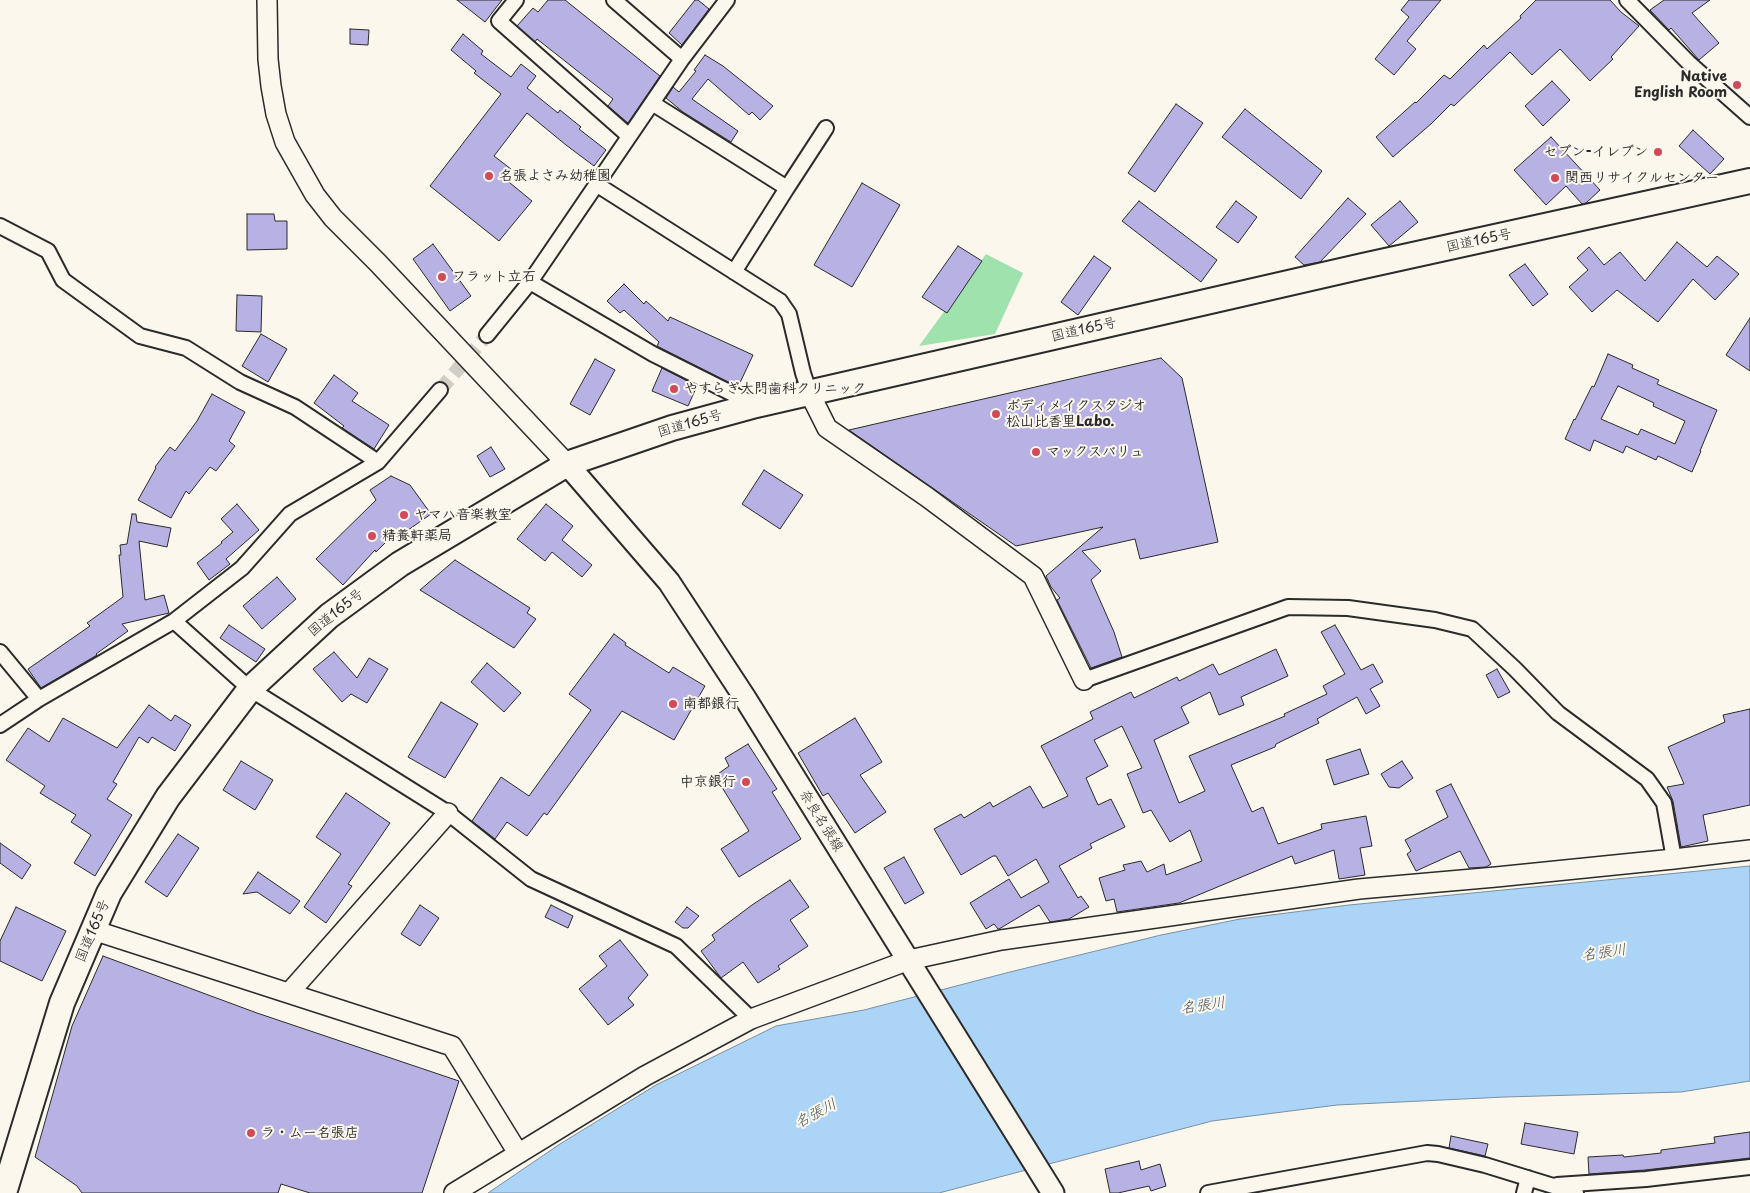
<!DOCTYPE html>
<meta charset="utf-8">
<style>
body{margin:0}
canvas{display:block;background:#fbf7ec}
</style>
<canvas width="1750" height="1193"></canvas>
<script>
const ctx = document.querySelector('canvas').getContext('2d');
ctx.lineJoin = 'round';
function fillPath(path, color) { ctx.fillStyle = color; ctx.fill(path, 'evenodd'); }
const poly = rows => new Path2D(rows.map(r => 'M' + r).join(''));
function stroke(path, color, width, dash) { ctx.strokeStyle = color; ctx.lineWidth = width; ctx.lineCap = dash ? 'butt' : 'round'; ctx.setLineDash(dash || []); ctx.stroke(path); }
function label(font, color, halo, rows, align = 'center') {
  ctx.font = font + ' "Playpen Sans","Klee One",sans-serif'; ctx.lineWidth = 4; ctx.setLineDash([]); ctx.textBaseline = 'middle'; ctx.strokeStyle = halo; ctx.fillStyle = color; for (const [text, x, y, turn = 0] of rows) {
    ctx.save(); ctx.translate(x, y); ctx.rotate((+turn || 0) * Math.PI / 180); ctx.textAlign = isNaN(turn) ? turn : align; if (halo) ctx.strokeText(text, 0, 0); ctx.fillText(text, 0, 0); ctx.restore();
  }
}
const green = poly([
 [986,254,1023,273,995,334,919,346]
]);
const water = poly([
 [1750,866,1750,1081,1681,1092,1505,1097,1337,1105,1212,1121,939,1193,488,1193,560,1144,656,1085,776,1026,864,1010,1010,972,1161,935,1240,919,1349,905,1750,866]
]);
const building = poly([
 [457,0,502,0,485,22,457,0],
 [548,0,565,0,660,76,628,123,608,106,613,99,537,39,535,42,517,26,533,8,538,12,548,0],
 [695,0,698,0,709,9,682,45,669,33,695,0],
 [1409,0,1441,0,1407,41,1416,49,1394,75,1375,59,1409,17,1401,10,1409,0],
 [1536,0,1610,0,1621,12,1639,26,1611,57,1613,59,1590,81,1560,49,1532,75,1510,52,1454,106,1451,104,1432,123,1393,157,1376,137,1415,102,1416,103,1444,75,1450,79,1484,45,1487,49,1521,18,1520,16,1536,0],
 [1664,0,1710,0,1692,13,1719,43,1699,60,1671,28,1669,30,1650,10,1664,0],
 [350,29,369,30,368,45,350,44,350,29],
 [463,34,483,51,481,54,511,77,521,64,536,76,527,88,558,113,560,110,581,127,579,129,606,150,594,166,566,145,527,113,494,156,511,169,504,178,532,201,499,241,430,186,501,94,474,73,476,71,451,50,463,34],
 [705,55,723,66,773,106,760,120,752,112,749,115,708,79,692,99,738,131,731,142,683,112,666,98,673,87,679,92,696,71,694,70,705,55],
 [1552,81,1570,100,1543,126,1525,106,1552,81],
 [1176,104,1203,123,1155,192,1128,173,1176,104],
 [1245,109,1322,171,1301,199,1222,137,1245,109],
 [1693,130,1724,159,1710,174,1679,146,1693,130],
 [1551,137,1600,190,1586,203,1582,204,1566,186,1546,205,1514,170,1551,137],
 [862,183,900,205,852,287,814,265,862,183],
 [1348,198,1366,214,1320,262,1304,265,1295,257,1348,198],
 [1139,201,1217,260,1201,282,1122,221,1139,201],
 [1236,201,1257,217,1238,243,1216,227,1236,201],
 [1400,201,1418,222,1389,246,1371,225,1400,201],
 [247,214,274,214,275,221,287,221,287,249,247,250,247,214],
 [1677,242,1707,267,1717,256,1739,274,1715,300,1693,279,1658,322,1617,290,1592,312,1569,287,1588,270,1577,258,1589,247,1604,265,1620,252,1645,281,1677,242],
 [433,244,471,296,450,311,413,259,433,244],
 [958,246,982,261,947,313,922,297,958,246],
 [1094,256,1111,268,1078,315,1061,302,1094,256],
 [1525,264,1548,294,1533,306,1509,275,1525,264],
 [624,284,644,304,646,301,668,321,670,317,753,355,738,387,657,346,659,342,624,310,620,313,607,301,624,284],
 [237,295,262,296,261,332,236,331,237,295],
 [1750,318,1750,371,1726,355,1750,318],
 [261,334,287,349,268,382,242,366,261,334],
 [1608,354,1633,365,1632,368,1659,380,1657,384,1717,410,1700,451,1701,451,1692,472,1658,456,1656,460,1626,446,1623,453,1594,440,1590,451,1565,439,1574,419,1575,420,1592,386,1594,387,1608,354],
 [1618,386,1654,403,1653,406,1685,421,1675,444,1641,429,1638,435,1601,419,1618,386],
 [1161,358,1182,378,1218,542,1140,559,1135,539,1082,551,1101,571,1091,580,1114,632,1122,657,1091,668,1057,600,1060,598,1051,587,1046,576,1103,527,1016,546,849,430,1161,358],
 [595,359,615,370,590,415,570,404,595,359],
 [662,368,697,386,688,406,652,391,662,368],
 [334,375,358,393,352,401,389,425,374,449,342,428,344,426,314,403,334,375],
 [212,394,245,412,229,441,235,446,216,471,210,467,189,494,186,491,171,518,138,500,156,468,155,467,170,447,175,451,197,421,212,394],
 [491,447,505,469,490,477,477,456,491,447],
 [764,470,803,495,780,529,742,504,764,470],
 [391,476,410,485,431,514,401,535,398,530,376,552,375,550,343,585,316,559,376,500,370,490,391,476],
 [237,504,259,530,226,559,230,564,209,580,197,563,222,543,221,542,233,532,221,519,237,504],
 [546,504,573,526,562,540,592,565,582,577,552,552,545,561,517,539,546,504],
 [132,514,136,514,137,522,171,528,167,547,139,541,145,600,164,595,169,613,122,624,128,631,96,654,97,655,41,688,28,669,90,626,87,623,123,597,119,555,121,555,120,545,127,544,132,514],
 [455,560,530,608,527,613,536,619,514,648,420,590,455,560],
 [277,577,296,599,262,629,243,606,277,577],
 [229,625,265,649,256,662,220,638,229,625],
 [1335,625,1361,670,1373,664,1383,682,1370,689,1380,706,1366,714,1357,697,1317,719,1319,723,1276,744,1275,747,1231,765,1252,812,1263,807,1278,844,1322,829,1321,824,1366,816,1372,846,1360,848,1365,875,1339,879,1334,850,1295,864,1292,856,1179,903,1117,912,1114,899,1106,901,1099,878,1125,870,1123,865,1141,861,1147,872,1164,864,1166,875,1202,861,1190,830,1170,842,1151,810,1143,813,1127,774,1142,768,1122,726,1094,740,1108,766,1086,778,1098,805,1111,799,1125,827,1090,844,1092,848,1059,866,1078,898,1081,896,1089,907,1069,919,1050,922,1039,905,999,929,998,929,994,924,986,929,970,903,1009,879,1021,898,1049,882,1036,859,1008,876,996,856,993,856,961,875,934,829,961,814,964,818,990,802,993,807,1030,786,1043,808,1068,796,1041,746,1093,719,1090,712,1131,692,1134,698,1177,677,1179,681,1213,664,1219,675,1276,649,1288,676,1241,697,1244,705,1219,715,1210,692,1181,707,1189,723,1154,740,1179,803,1205,791,1189,756,1285,716,1284,714,1327,694,1323,686,1345,674,1321,632,1335,625],
 [614,634,626,643,625,645,669,673,673,667,705,686,674,740,622,711,547,815,544,813,527,836,507,822,495,839,472,821,501,777,529,796,591,710,569,694,614,634],
 [334,652,357,678,369,658,388,669,367,703,351,694,342,702,313,669,334,652],
 [487,663,521,693,504,712,471,682,487,663],
 [1497,669,1510,692,1498,698,1486,675,1497,669],
 [441,702,478,724,445,778,408,757,441,702],
 [149,705,171,721,175,715,191,725,175,751,152,737,148,743,139,737,113,782,117,784,107,799,132,815,95,876,74,863,91,835,71,822,76,815,40,793,45,786,6,760,28,728,49,742,63,718,117,748,149,705],
 [1750,709,1750,805,1703,815,1708,841,1681,847,1673,801,1667,787,1684,784,1668,747,1725,722,1723,715,1750,709],
 [855,718,882,762,860,775,886,812,855,833,828,793,823,796,798,753,855,718],
 [748,744,777,789,772,792,801,839,739,877,721,849,749,831,715,776,729,766,725,758,748,744],
 [1360,749,1369,774,1334,785,1326,760,1360,749],
 [241,761,273,780,255,810,223,790,241,761],
 [1402,761,1413,778,1399,788,1389,787,1381,774,1402,761],
 [1451,784,1491,864,1486,867,1469,868,1460,851,1416,871,1407,854,1411,851,1405,840,1448,817,1436,791,1451,784],
 [346,793,390,823,348,884,352,886,326,923,304,907,341,854,316,837,346,793],
 [178,834,199,848,167,897,145,882,178,834],
 [0,843,31,865,22,879,0,863,0,843],
 [904,857,924,893,905,904,884,868,904,857],
 [258,872,300,901,290,914,257,892,243,894,258,872],
 [790,880,809,907,790,920,808,946,778,966,780,969,758,983,743,962,721,978,701,951,715,940,712,935,752,905,790,880],
 [420,905,439,918,420,946,401,934,420,905],
 [551,905,573,916,568,928,545,917,551,905],
 [16,907,66,931,42,981,0,961,0,941,16,907],
 [687,907,699,916,688,928,683,928,675,922,687,907],
 [620,940,648,975,628,998,634,1005,608,1025,579,989,607,966,599,956,620,940],
 [103,956,257,1013,459,1081,422,1193,310,1193,281,1184,278,1193,82,1193,77,1186,35,1157,72,1026,103,956],
 [1525,1123,1578,1132,1574,1154,1521,1144,1525,1123],
 [1750,1132,1750,1158,1645,1170,1589,1174,1588,1157,1623,1155,1624,1157,1661,1153,1661,1150,1715,1143,1714,1137,1750,1132],
 [1451,1136,1488,1144,1485,1156,1449,1148,1451,1136],
 [1139,1161,1141,1170,1160,1164,1166,1186,1151,1191,1149,1186,1118,1193,1110,1193,1105,1169,1139,1161]
]);
const streetTunnel = poly([
 [440,390,487,335]
]);
const street = poly([
 [516,0,499,21,629,136],
 [614,0,682,59],
 [1627,0,1689,63,1750,117],
 [652,103,787,188,734,272],
 [596,184,780,301,789,314,803,373,810,394],
 [787,188,826,128],
 [0,226,48,251,63,280,140,336,186,348,240,382,295,407,378,462],
 [530,282,653,354,755,405],
 [487,335,530,282,682,59,727,0],
 [174,621,250,689,448,813,531,879,676,946,751,1019],
 [0,652,39,699],
 [1084,680,1288,607,1348,608,1435,620,1472,629,1515,669,1558,713,1647,779,1664,803,1674,859],
 [0,725,39,699,174,621,242,568,290,514,378,462,440,390],
 [1557,1185,1646,1179,1750,1167],
 [1208,1193,1427,1153,1438,1154,1485,1165,1576,1193],
 [1524,1193,1528,1178]
]);
const secondary = poly([
 [267,0,268,59,271,86,276,114,285,142,315,195,333,218,378,263,567,464],
 [810,394,827,428,927,497,1033,576,1084,680],
 [93,930,452,1046,518,1153],
 [289,993,448,813],
 [454,1193,645,1076,751,1019,909,960,1001,940,1359,889,1496,877,1674,859,1750,850]
]);
const primary = poly([
 [567,464,669,582,745,698,1053,1193]
]);
const highway = poly([
 [4,1193,62,1003,109,893,168,797,250,689,329,616,400,564,567,464,672,428,756,405,1363,266,1750,181]
]);
const markers = [
 [1737,85,5,"#d1495b"],
 [1658,152,5,"#d1495b"],
 [489,176,5,"#d1495b"],
 [1555,178,5,"#d1495b"],
 [442,277,5,"#d1495b"],
 [674,389,5,"#d1495b"],
 [996,414,5,"#d1495b"],
 [1036,452,5,"#d1495b"],
 [404,515,5,"#d1495b"],
 [372,536,5,"#d1495b"],
 [673,704,5,"#d1495b"],
 [746,782,5,"#d1495b"],
 [251,1133,5,"#d1495b"]
];
const poiNames = [
 ["Native",1727,77,"right"],
 ["English Room",1727,93,"right"],
 ["セブン-イレブン",1648,152,"right"],
 ["名張よさみ幼稚園",499,176],
 ["関西リサイクルセンター",1565,178],
 ["フラット立石",452,277],
 ["やすらぎ大門歯科クリニック",684,389],
 ["ボディメイクスタジオ",1006,406],
 ["松山比香里Labo.",1006,422],
 ["マックスバリュ",1046,452],
 ["ヤマハ音楽教室",414,515],
 ["精養軒薬局",382,536],
 ["南都銀行",683,704],
 ["中京銀行",736,782,"right"],
 ["ラ・ムー名張店",261,1133]
];
const streetNames = [
 ["国道165号",1479,241,-12],
 ["国道165号",1084,330,-13],
 ["国道165号",690,424,-16],
 ["国道165号",336,613,-39],
 ["奈良名張線",821,821,58],
 ["国道165号",93,931,-67]
];
const waterNames = [
 ["名張川",1604,953,-8],
 ["名張川",1203,1006,-8],
 ["名張川",816,1114,-28]
];
fillPath(green, '#9fe2ad');
fillPath(water, '#abd4f6');
stroke(water, '#7890a5', 1);
fillPath(building, '#b8b1e3');
stroke(building, '#2b2b2b', 1);
stroke(streetTunnel, '#d1cec5', 14, [14, 7]);
stroke(street, '#2b2b2b', 18);
stroke(secondary, '#2b2b2b', 22);
stroke(primary, '#2b2b2b', 25);
stroke(highway, '#2b2b2b', 28);
stroke(street, '#fbf7ec', 14);
stroke(secondary, '#fbf7ec', 19);
stroke(primary, '#fbf7ec', 21);
stroke(highway, '#fbf7ec', 24);
for (const [x, y, r, color] of markers) { const dot = new Path2D(); dot.arc(x, y, r, 0, 2 * Math.PI); ctx.fillStyle = color; ctx.fill(dot); stroke(dot, '#fbf7ec', 2); }
label('bold 14px', '#2b2b2b', '#fbf7ec', poiNames, 'left');
label('14px', '#2b2b2b', '#fbf7ec', streetNames);
label('italic 15px', '#4b555e', '#fbf7ec', waterNames);
</script>
